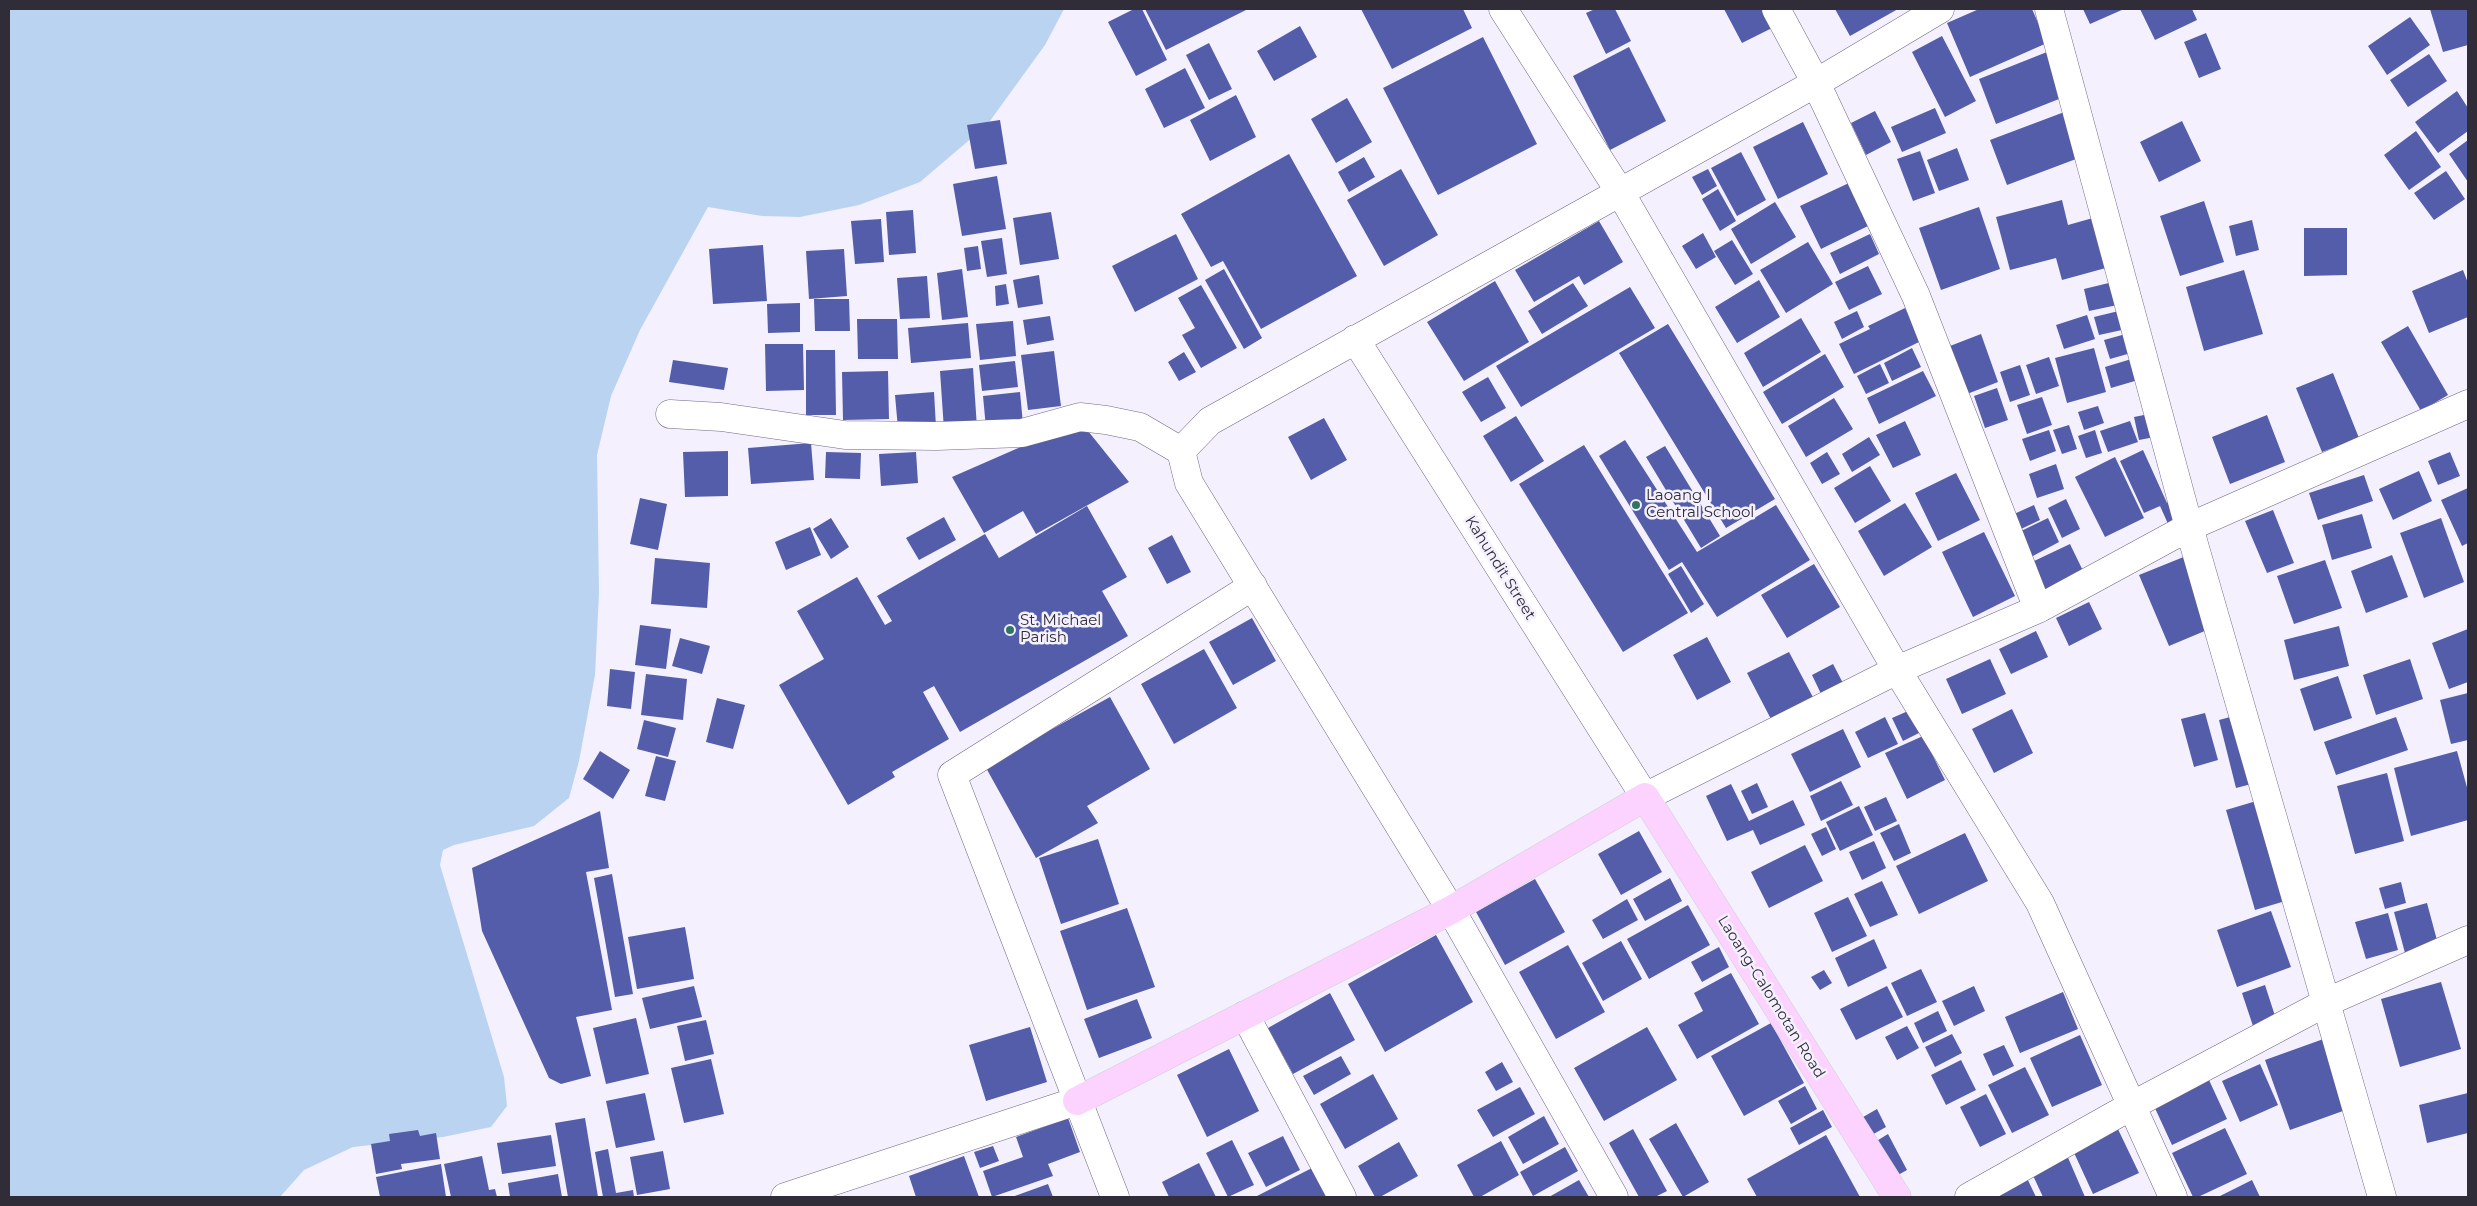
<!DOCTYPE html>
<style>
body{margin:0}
#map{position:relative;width:2477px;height:1206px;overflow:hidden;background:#f4f0fd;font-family:Montserrat,sans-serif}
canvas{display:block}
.frame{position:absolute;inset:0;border:10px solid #302c38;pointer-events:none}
</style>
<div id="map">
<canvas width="2477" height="1206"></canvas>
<div class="frame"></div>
</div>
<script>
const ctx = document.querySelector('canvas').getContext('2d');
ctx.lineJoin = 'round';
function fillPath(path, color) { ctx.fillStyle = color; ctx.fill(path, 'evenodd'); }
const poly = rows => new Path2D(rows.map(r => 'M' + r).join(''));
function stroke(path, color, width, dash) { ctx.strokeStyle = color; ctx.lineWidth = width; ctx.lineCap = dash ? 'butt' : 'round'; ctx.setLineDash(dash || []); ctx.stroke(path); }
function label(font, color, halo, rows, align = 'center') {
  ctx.font = font + ' Montserrat,sans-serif'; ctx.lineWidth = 5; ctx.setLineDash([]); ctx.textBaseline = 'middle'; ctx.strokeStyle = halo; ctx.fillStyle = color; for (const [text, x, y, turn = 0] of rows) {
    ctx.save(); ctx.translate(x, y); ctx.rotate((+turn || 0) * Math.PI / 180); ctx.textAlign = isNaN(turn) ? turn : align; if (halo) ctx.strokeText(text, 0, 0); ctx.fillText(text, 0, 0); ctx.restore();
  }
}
const water = poly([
 [9,9,1064,9,1045,45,987,125,920,182,859,205,800,217,762,216,708,207,640,330,611,396,597,455,599,593,595,675,579,761,569,798,534,826,454,845,443,850,440,865,504,1077,507,1106,491,1127,443,1137,353,1147,304,1170,280,1197,9,1197]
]);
const building = poly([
 [1134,9,1142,9,1167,60,1136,76,1108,22],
 [1145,9,1248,9,1166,50],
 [1361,9,1463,9,1472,28,1392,69],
 [1595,9,1615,9,1631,41,1606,54,1586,13],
 [1724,9,1764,9,1774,27,1742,43],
 [1835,9,1898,9,1850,36],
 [1979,9,2032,9,2047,43,1970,77,1947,23],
 [2083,9,2124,9,2090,24],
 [2140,9,2192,9,2197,20,2155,40],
 [2430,9,2468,9,2468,45,2443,52],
 [2410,17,2430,45,2387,75,2368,46],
 [1300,26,1317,57,1274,81,1257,51],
 [2206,33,2221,69,2199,78,2184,42],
 [1942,36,1976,101,1945,117,1912,52],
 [1483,37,1537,144,1438,195,1383,88],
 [1209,43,1232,89,1209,100,1186,55],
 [1629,47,1666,121,1610,150,1573,76],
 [2047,52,2064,97,1996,124,1979,79],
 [2429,54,2447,81,2408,107,2390,80],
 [1185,68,1205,108,1164,128,1145,89],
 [2457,91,2468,108,2468,131,2438,153,2415,122],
 [1236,95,1256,137,1210,161,1190,120],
 [1347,98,1372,142,1336,163,1311,119],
 [1935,108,1946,133,1902,152,1891,127],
 [1875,111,1891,142,1866,155,1851,123],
 [2067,111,2084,156,2007,185,1990,140],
 [1000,120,1007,164,975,169,967,125],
 [2182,121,2201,161,2159,182,2140,142],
 [1803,122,1828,174,1778,199,1753,147],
 [2416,131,2441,167,2409,190,2384,155],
 [2468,140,2468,182,2449,154],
 [1957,148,1969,180,1939,191,1927,160],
 [1920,151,1935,193,1913,201,1897,159],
 [1741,152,1766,200,1737,216,1711,168],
 [1289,154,1357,276,1261,329,1223,261,1211,267,1181,214],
 [1364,157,1375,177,1349,192,1338,172],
 [1401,169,1438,235,1384,266,1347,200],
 [1708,169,1717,186,1702,195,1692,177],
 [2446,171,2465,199,2434,220,2414,193],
 [997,176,1006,229,962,236,953,184],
 [1849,183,1870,225,1821,249,1800,206],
 [1718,189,1736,221,1720,231,1702,199],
 [2062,200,2068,225,2100,216,2113,266,2062,280,2056,258,2010,270,1996,217],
 [2204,201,2224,262,2180,276,2160,216],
 [1775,202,1796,237,1751,264,1731,229],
 [1979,207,2000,269,1941,290,1919,228],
 [913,210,916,253,889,255,886,212],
 [1051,212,1059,259,1020,265,1013,218],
 [881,219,884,262,855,264,851,221],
 [2252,220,2259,250,2236,256,2229,226],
 [1599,221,1623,262,1584,285,1579,276,1534,302,1515,270],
 [2304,228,2347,228,2347,275,2304,276],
 [1703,233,1716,257,1696,269,1682,246],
 [1176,234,1198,279,1135,312,1112,266],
 [1870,234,1879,254,1840,274,1830,253],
 [1002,238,1007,274,987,277,981,241],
 [1732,240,1753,274,1735,285,1714,251],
 [1808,242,1833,284,1786,313,1760,270],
 [763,245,767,301,713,304,709,249],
 [978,246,981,269,967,271,964,248],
 [844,249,847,296,809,299,806,251],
 [1868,266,1882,294,1849,310,1835,282],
 [962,269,968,317,942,320,937,273],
 [1224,269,1262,338,1244,349,1205,280],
 [2244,270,2263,334,2204,351,2186,287],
 [2463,270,2468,283,2468,317,2429,333,2412,291],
 [1039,275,1043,304,1018,308,1013,280],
 [927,276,930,318,900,319,897,278],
 [1759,280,1780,317,1737,343,1715,307],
 [1495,281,1529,342,1464,381,1427,322],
 [2117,281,2122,304,2089,311,2084,289],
 [1573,283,1588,306,1542,334,1528,311],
 [1006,284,1009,304,996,306,995,286],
 [1201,285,1237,348,1201,368,1182,335,1195,328,1178,298],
 [1630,287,1655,328,1521,407,1496,366],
 [814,299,849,299,850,331,815,331],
 [800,303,800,332,768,333,767,304],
 [1905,308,1921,341,1854,374,1839,344,1870,329,1868,326],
 [2127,309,2131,328,2099,335,2094,317],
 [1857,311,1864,327,1842,339,1834,322],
 [2087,315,2095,339,2064,349,2056,325],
 [1050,316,1054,340,1027,345,1023,320],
 [1801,318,1821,352,1763,387,1744,353],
 [857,319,897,319,898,359,858,359],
 [1013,321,1016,356,980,360,976,324],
 [968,323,971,358,911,363,908,328],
 [1668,324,1775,499,1726,528,1619,353],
 [2408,326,2448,395,2421,411,2381,342],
 [2133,332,2138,351,2110,359,2104,340],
 [1981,334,1998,382,1967,394,1950,346],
 [765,344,803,344,804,390,766,391],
 [1912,348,1921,367,1892,381,1884,363],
 [2094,348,2106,392,2067,403,2055,358],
 [806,350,835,350,836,415,806,415],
 [1054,351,1061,406,1028,410,1021,355],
 [1184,352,1196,372,1179,381,1168,362],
 [1825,354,1844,387,1782,424,1763,392],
 [2049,357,2059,386,2036,394,2026,365],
 [2138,357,2145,378,2111,388,2105,367],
 [673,360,728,368,724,390,669,382],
 [1015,361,1018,387,982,391,979,365],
 [1880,364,1889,383,1866,394,1857,376],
 [2020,365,2030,395,2010,402,2000,372],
 [973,368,977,428,944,430,940,371],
 [888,371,889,419,843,420,842,372],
 [1923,371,1936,396,1879,424,1867,398],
 [2333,373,2359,438,2322,452,2296,388],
 [1488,377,1506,408,1481,422,1462,392],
 [1997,388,2008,420,1985,428,1974,396],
 [934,392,936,427,898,429,895,395],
 [1020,392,1023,424,986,428,983,396],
 [2042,397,2052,425,2027,434,2017,405],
 [1834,398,1853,429,1806,457,1788,426],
 [2098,406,2104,423,2084,430,2078,412],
 [2154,413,2160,436,2139,440,2134,417],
 [2267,415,2285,462,2230,484,2212,437],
 [1516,416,1544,461,1511,482,1483,436],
 [1324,418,1347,460,1311,480,1288,437],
 [1080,421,1129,482,1036,534,1023,511,984,533,952,477],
 [1905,421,1921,455,1893,468,1876,435],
 [2130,421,2138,442,2108,452,2100,431],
 [2069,425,2077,449,2062,454,2053,430],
 [2049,430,2056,451,2030,461,2022,439],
 [2095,430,2102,453,2086,458,2078,436],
 [1869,437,1880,455,1852,472,1842,454],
 [1625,440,1697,552,1776,505,1810,560,1717,617,1682,562,1669,570,1599,456],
 [811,443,814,480,751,484,748,448],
 [1584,445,1688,613,1623,652,1519,484],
 [1665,446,1720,536,1701,548,1646,457],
 [2143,450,2167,503,2144,513,2120,461],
 [728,451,728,496,685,497,683,452],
 [826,452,861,453,860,479,825,478],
 [916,452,918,483,881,486,879,454],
 [1827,452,1840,474,1822,484,1810,463],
 [2450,452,2460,476,2438,485,2428,461],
 [2115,457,2144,518,2105,537,2075,477],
 [2056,464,2064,489,2037,498,2029,474],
 [1870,466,1891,501,1855,523,1834,488],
 [2419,471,2432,501,2393,520,2379,489],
 [1956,473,1980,520,1938,541,1915,493],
 [2364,475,2373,501,2318,520,2309,493],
 [2468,488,2468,543,2462,546,2441,500],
 [2190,493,2169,526,2160,506],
 [640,498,667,504,658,550,630,544],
 [2066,499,2080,529,2062,538,2048,508],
 [1905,503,1932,547,1884,576,1858,531],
 [2034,505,2040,520,2021,529,2014,514],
 [1087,506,1127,577,1102,591,1128,636,960,732,934,686,923,692,949,739,892,772,895,777,848,805,779,685,824,659,797,611,857,577,885,625,892,621,877,596,985,534,999,558],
 [2273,510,2294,563,2267,573,2245,521],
 [2362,514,2372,548,2332,560,2322,525],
 [944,517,956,540,919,560,906,538],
 [831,518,849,547,831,559,813,529],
 [2048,518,2059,542,2031,557,2019,532],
 [2441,518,2464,582,2424,598,2400,533],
 [810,527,821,555,786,570,775,542],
 [1984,532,2015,596,1973,617,1942,552],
 [1172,535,1191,572,1167,584,1148,548],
 [2070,544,2085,575,2048,594,2032,562],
 [2191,554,2219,625,2169,646,2139,575],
 [2392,555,2408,597,2366,613,2351,571],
 [655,558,710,563,707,608,651,604],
 [2325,560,2342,608,2294,624,2277,576],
 [1814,564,1840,607,1787,638,1761,595],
 [1681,566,1704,604,1691,613,1668,574],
 [2089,602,2102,629,2069,646,2056,618],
 [1252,618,1276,661,1233,685,1209,642],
 [640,625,671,629,666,669,635,665],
 [2339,626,2349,666,2294,680,2284,640],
 [2468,629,2468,682,2449,689,2432,643],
 [2036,631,2048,657,2011,674,1999,649],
 [1707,637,1731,682,1697,700,1673,655],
 [680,638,710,646,702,674,672,666],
 [1204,649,1237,708,1174,744,1141,684],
 [1789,652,1815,701,1773,723,1747,673],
 [1990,659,2006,694,1962,714,1946,679],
 [2410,659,2423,699,2376,715,2363,675],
 [1833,664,1845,687,1823,698,1812,675],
 [610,669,635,672,631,709,607,706],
 [646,674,687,679,683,720,641,715],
 [2338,676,2352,718,2314,731,2300,689],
 [2468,693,2468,740,2451,744,2440,700],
 [1110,697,1150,769,1087,806,1098,823,1036,858,985,766],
 [717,698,745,705,733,749,706,742],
 [1915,708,1925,730,1903,741,1892,718],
 [2012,709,2033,753,1994,773,1972,729],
 [2249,712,2267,780,2236,788,2219,720],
 [2205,713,2218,760,2194,767,2181,719],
 [1885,717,1898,744,1868,758,1855,732],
 [2396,717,2408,750,2336,775,2324,742],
 [644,720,676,728,668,757,637,749],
 [1843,729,1861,767,1810,792,1791,754],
 [1923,736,1945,780,1907,799,1885,753],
 [600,751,630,770,613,799,583,779],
 [2457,751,2468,791,2468,820,2411,836,2394,768],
 [656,756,676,761,665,801,645,796],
 [2387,773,2404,841,2355,854,2337,786],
 [1841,781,1853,805,1821,821,1810,796],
 [1757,783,1768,807,1752,814,1741,791],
 [1731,784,1749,821,1793,800,1805,825,1760,845,1753,830,1727,841,1706,796],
 [2280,794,2309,894,2255,910,2226,810],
 [1886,797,1897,821,1875,831,1864,807],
 [1859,806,1873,835,1840,851,1826,822],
 [600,811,609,868,586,872,612,1010,576,1017,591,1076,561,1084,549,1078,482,931,472,868],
 [1899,824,1911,853,1894,861,1880,833],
 [1826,827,1836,849,1822,856,1811,834],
 [1639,831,1662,872,1621,895,1598,854],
 [1965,833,1988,881,1919,914,1896,866],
 [1098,839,1119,904,1061,924,1039,858],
 [1874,841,1886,868,1862,880,1849,852],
 [1805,845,1823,881,1769,908,1751,872],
 [612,874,633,994,615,997,594,878],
 [1670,878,1682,901,1645,921,1633,899],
 [1535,879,1565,932,1505,965,1476,912],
 [1882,881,1898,915,1870,927,1854,894],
 [2401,882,2406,903,2385,909,2379,888],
 [1848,897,1867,936,1832,952,1814,913],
 [1627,899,1638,920,1603,939,1592,920],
 [2427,903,2438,944,2405,953,2394,912],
 [1688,905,1710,945,1649,979,1627,939],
 [1127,908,1155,987,1087,1010,1060,931],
 [2271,911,2291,967,2237,987,2217,930],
 [2388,913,2398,950,2366,959,2355,922],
 [685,927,694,979,637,989,628,937],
 [1436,935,1473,1002,1385,1052,1348,984],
 [1874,939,1887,968,1848,987,1835,958],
 [1621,941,1642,979,1603,1001,1582,963],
 [1568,945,1605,1012,1556,1039,1519,972],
 [1719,947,1729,967,1702,982,1691,962],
 [1921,969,1937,1002,1907,1016,1891,983],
 [1824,970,1832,983,1820,990,1811,977],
 [1731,973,1759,1024,1697,1059,1678,1025,1703,1011,1694,993],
 [2441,982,2461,1049,2400,1067,2381,999],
 [2265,985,2276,1019,2253,1026,2242,993],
 [694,986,702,1017,650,1029,642,998],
 [1887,986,1903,1017,1856,1040,1840,1009],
 [1974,986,1985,1011,1954,1026,1942,1001],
 [2063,992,2078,1029,2020,1053,2005,1017],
 [1330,993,1355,1040,1293,1074,1268,1028],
 [1137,999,1152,1038,1099,1058,1084,1019],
 [1938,1011,1947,1031,1923,1043,1914,1023],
 [636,1018,649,1074,606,1084,593,1028],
 [706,1020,714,1054,685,1061,677,1026],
 [1771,1023,1804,1083,1744,1116,1711,1056],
 [1907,1026,1919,1048,1897,1060,1885,1037],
 [1030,1027,1047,1082,986,1101,969,1045],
 [1647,1027,1677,1080,1604,1121,1574,1068],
 [1952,1034,1962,1053,1935,1067,1925,1047],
 [2080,1035,2102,1085,2052,1107,2030,1058],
 [2329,1037,2354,1107,2290,1130,2265,1060],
 [2004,1045,2014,1066,1993,1076,1983,1054],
 [1229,1049,1259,1111,1207,1137,1177,1075],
 [1341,1056,1351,1074,1314,1095,1303,1076],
 [711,1059,724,1114,684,1123,671,1068],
 [1961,1060,1976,1090,1946,1105,1931,1075],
 [1502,1062,1513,1082,1496,1091,1485,1072],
 [2260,1064,2278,1105,2240,1122,2222,1081],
 [2025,1067,2049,1115,2012,1133,1988,1085],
 [1373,1074,1398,1119,1345,1149,1320,1104],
 [2209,1080,2227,1119,2172,1145,2154,1106],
 [1805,1086,1817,1109,1791,1124,1778,1101],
 [1520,1087,1535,1114,1493,1137,1477,1110],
 [645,1093,655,1140,616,1148,606,1101],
 [2468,1093,2468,1133,2427,1143,2419,1105],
 [1986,1094,2006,1134,1980,1147,1960,1107],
 [1877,1109,1886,1127,1861,1141,1851,1124],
 [1823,1110,1832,1127,1799,1145,1790,1128],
 [1544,1116,1559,1144,1523,1164,1508,1137],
 [585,1118,598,1197,568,1197,555,1123],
 [1068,1118,1080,1152,1048,1164,1053,1176,992,1197,983,1171,1023,1157,1016,1137],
 [1676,1123,1709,1182,1683,1197,1649,1139],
 [2115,1123,2139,1173,2093,1194,2070,1144],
 [2225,1128,2247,1174,2198,1197,2193,1197,2172,1153],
 [1633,1129,1667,1191,1655,1197,1639,1197,1609,1143],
 [418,1130,420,1136,436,1133,440,1159,401,1164,402,1169,376,1174,371,1144,390,1141,389,1134],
 [1888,1134,1907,1170,1889,1180,1870,1145],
 [551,1135,556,1166,502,1174,497,1143],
 [1826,1135,1860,1197,1757,1197,1747,1179],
 [1283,1136,1300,1170,1266,1187,1248,1153],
 [1232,1140,1254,1185,1228,1197,1206,1153],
 [1501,1141,1519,1175,1480,1197,1474,1197,1457,1165],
 [1399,1142,1418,1176,1380,1197,1375,1197,1358,1166],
 [993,1146,999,1161,980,1168,974,1152],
 [1565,1147,1578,1171,1533,1196,1520,1172],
 [608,1149,616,1193,633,1190,634,1197,603,1197,595,1152],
 [663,1151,670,1189,637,1195,630,1157],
 [2066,1153,2085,1197,2043,1197,2030,1169],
 [482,1156,489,1190,495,1189,497,1197,451,1197,444,1164],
 [964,1156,979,1197,916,1197,909,1176],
 [1199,1163,1216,1197,1169,1197,1162,1182],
 [441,1164,446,1197,380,1197,376,1177],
 [1312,1168,1327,1197,1255,1197],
 [558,1174,562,1197,510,1197,508,1183],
 [2025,1174,2036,1197,1974,1197],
 [1579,1180,1589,1197,1549,1197],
 [2252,1180,2260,1197,2218,1197],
 [1048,1184,1053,1197,1012,1197]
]);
const minor = poly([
 [1503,9,1620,192,1897,670,2040,903,2173,1197],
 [1776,9,1816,83,1916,296,2038,609],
 [2049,9,2189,527,2382,1197],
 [1355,339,1645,797,1897,670,2038,609,2189,527,2468,404],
 [670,414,721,417,845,435,937,436,1022,433,1080,417,1106,420,1140,427,1181,451],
 [1245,1015,1342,1197],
 [785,1197,1077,1101],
 [1115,1197,952,775,1253,586],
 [1614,1197,1451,910,1189,483,1181,451,1210,421,1816,83,1940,9],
 [1969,1197,2133,1105,2327,1002,2468,940]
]);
const major = poly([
 [1077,1101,1451,910,1645,797,1897,1197]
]);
const markers = [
 [1636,505,5,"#317465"],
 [1010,630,5,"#317465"]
];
const poiNames = [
 ["Laoang I",1646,496],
 ["Central School",1646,513],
 ["St. Michael",1020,621],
 ["Parish",1020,638]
];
const streetNames = [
 ["Kahundit Street",1500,568,58],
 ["Laoang-Calomotan Road",1771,997,58]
];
fillPath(water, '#b9d3f0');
fillPath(building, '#535daa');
stroke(minor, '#716883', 29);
stroke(major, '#d1d1d3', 29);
stroke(minor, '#fff', 28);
stroke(major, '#fbd3fe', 28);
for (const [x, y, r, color] of markers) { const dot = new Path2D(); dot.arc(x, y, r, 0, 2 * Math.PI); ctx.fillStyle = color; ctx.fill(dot); stroke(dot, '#f4f0fd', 2); }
label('15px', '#302c38', '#f4f0fd', poiNames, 'left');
label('15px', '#302c38', '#f4f0fd', streetNames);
</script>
